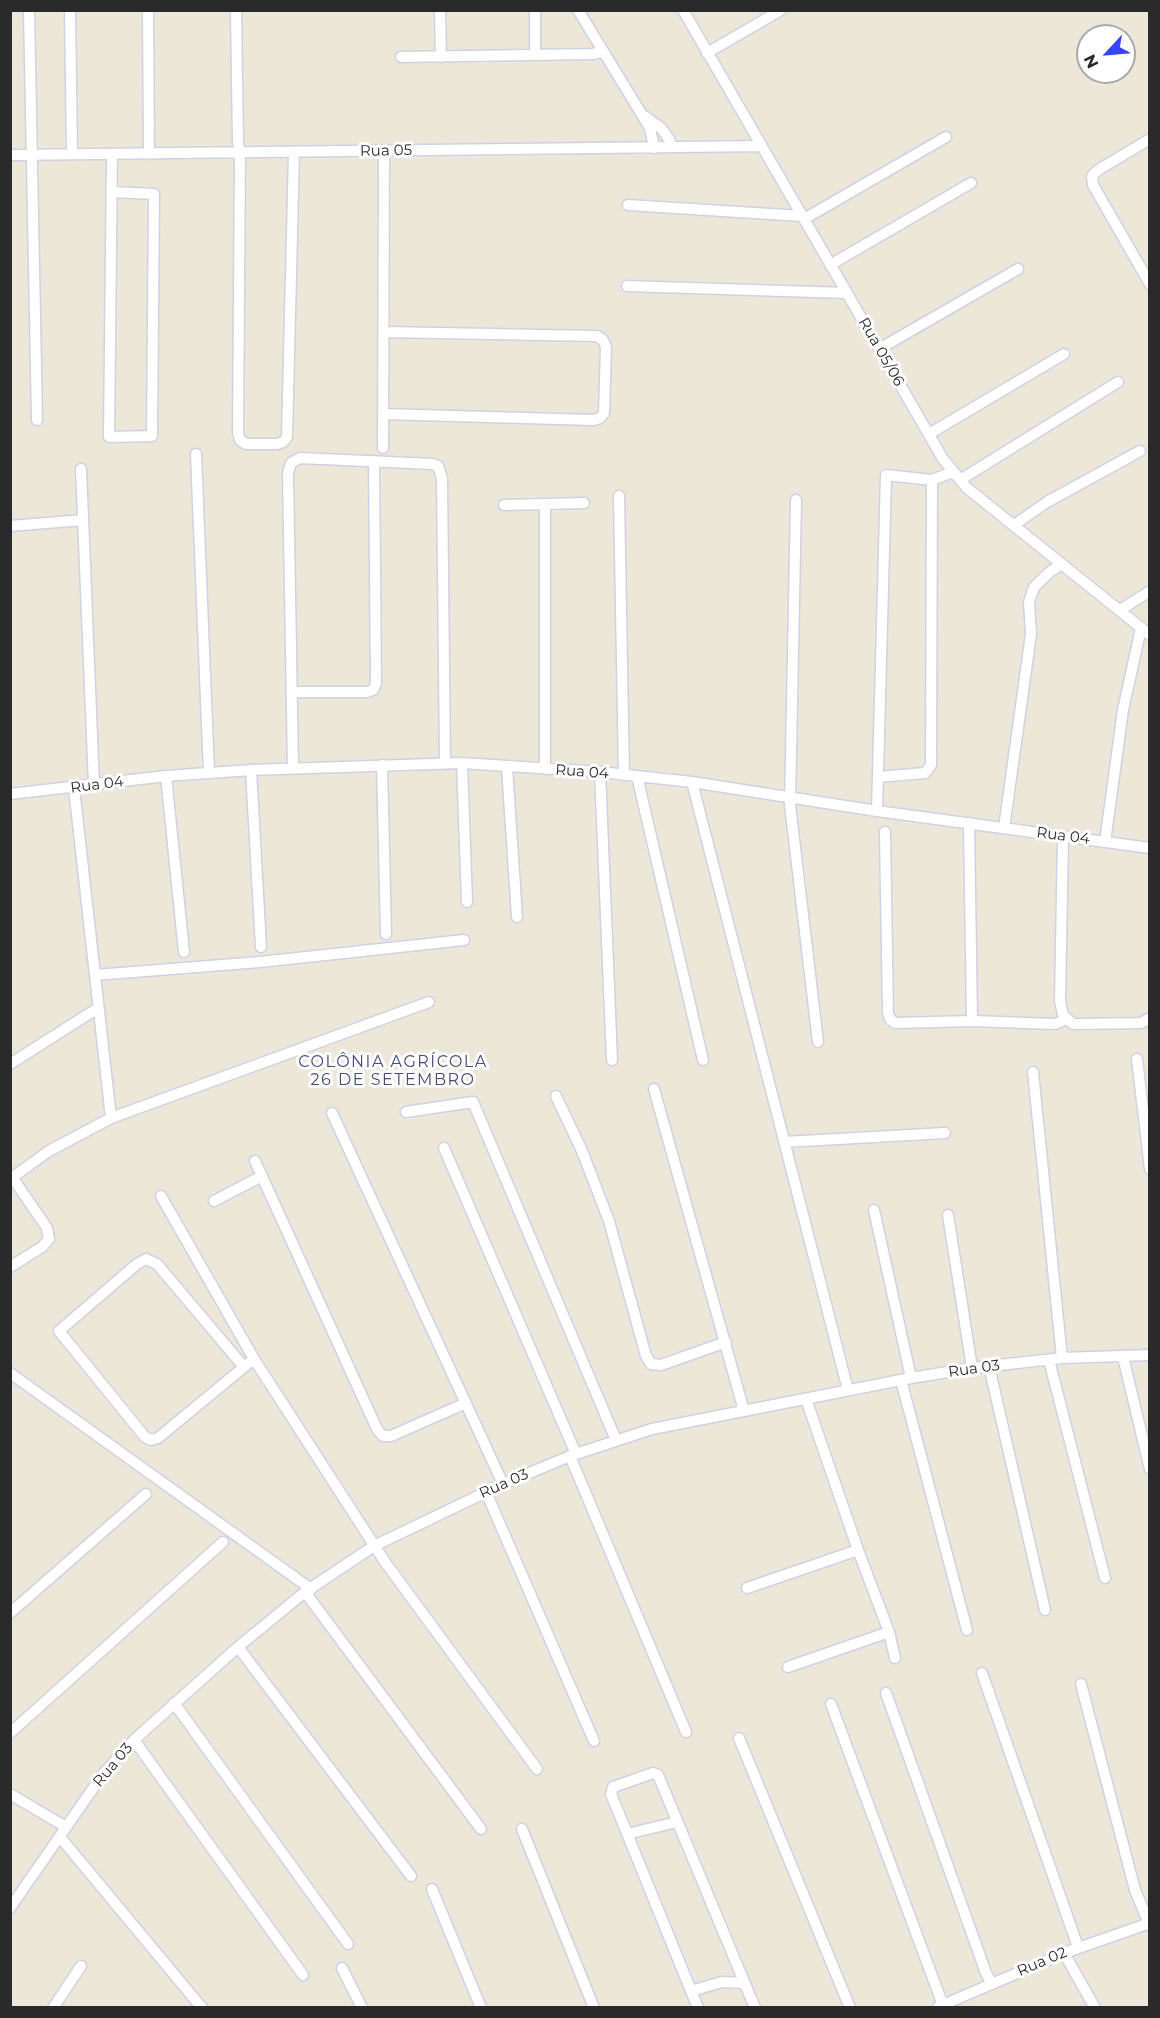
<!DOCTYPE html>
<meta charset="utf-8">
<style>
body{margin:0}
#map{position:relative;width:1160px;height:2018px;overflow:hidden;background:#ede7da;font-family:Montserrat,sans-serif}
canvas{display:block}
.frame{position:absolute;inset:0;border:12px solid #2a2a2a;pointer-events:none}
.north{position:absolute;left:1076px;top:24px;width:60px;height:60px;box-sizing:border-box;background:#fff;border:2px solid #aaa;border-radius:50%;rotate:244deg;font-size:16px;font-weight:700;line-height:24px;text-align:center;color:#2a2a2a}
.north::after{content:'';display:block;margin:auto;width:21px;height:27px;background:#3646ff;clip-path:polygon(50% 0,100% 100%,50% 72%,0 100%)}
</style>
<div id="map">
<canvas width="1160" height="2018"></canvas>
<div class="frame"></div>
<div class="north">N</div>
</div>
<script>
const ctx = document.querySelector('canvas').getContext('2d');
ctx.lineJoin = 'round';
const poly = rows => new Path2D(rows.map(r => 'M' + r).join(''));
function stroke(path, color, width, dash) { ctx.strokeStyle = color; ctx.lineWidth = width; ctx.lineCap = dash ? 'butt' : 'round'; ctx.setLineDash(dash || []); ctx.stroke(path); }
function label(font, color, halo, rows, align = 'center') {
  ctx.font = font + ' Montserrat,sans-serif'; ctx.lineWidth = 6; ctx.setLineDash([]); ctx.textBaseline = 'middle'; ctx.strokeStyle = halo; ctx.fillStyle = color; for (const [text, x, y, turn = 0] of rows) {
    ctx.save(); ctx.translate(x, y); ctx.rotate((+turn || 0) * Math.PI / 180); ctx.textAlign = isNaN(turn) ? turn : align; if (halo) ctx.strokeText(text, 0, 0); ctx.fillText(text, 0, 0); ctx.restore();
  }
}
const minor = poly([
 [29,10,37,420],
 [70,10,72,154],
 [148,10,149,154],
 [236,10,238,143,240,153,238,433,240,440,246,444,277,444,283,442,287,437,294,152],
 [440,10,441,57],
 [535,10,535,55],
 [578,10,650,128,654,148],
 [683,10,943,459,967,488,1150,635],
 [707,53,781,10],
 [401,57,593,54,602,52],
 [646,117,661,128,669,139,672,147],
 [1150,139,1098,170,1092,176,1093,185,1150,284],
 [10,155,761,146],
 [112,192,154,194,152,436,109,437,112,154],
 [628,205,802,216],
 [804,219,946,137],
 [830,265,971,183],
 [627,286,847,293],
 [879,349,1018,269],
 [383,414,594,420,600,418,604,413,606,347,603,340,597,336,384,332],
 [929,434,1064,354],
 [383,448,384,151],
 [196,454,209,773],
 [81,469,94,785],
 [960,480,1118,382],
 [619,496,624,775],
 [796,500,790,805,818,1042],
 [504,505,584,503],
 [545,505,545,769],
 [1014,525,1047,502,1140,451],
 [10,526,83,520],
 [1120,610,1150,591],
 [292,692,367,692,373,690,376,683,374,461],
 [462,763,467,902],
 [382,765,386,934],
 [507,767,517,917],
 [293,769,288,473,291,463,300,458,433,464,438,466,442,478,445,763],
 [251,770,261,947],
 [600,772,612,1060],
 [166,776,184,952],
 [637,776,703,1060],
 [878,777,925,773,931,765,932,480],
 [692,782,848,1390],
 [74,788,111,1118],
 [10,794,166,776,251,770,462,763,600,772,692,782,877,811,1150,848],
 [877,811,886,475,932,480,953,472],
 [969,823,972,1021,1055,1024,1067,1019],
 [1004,828,1031,634,1029,602,1034,587,1051,571,1062,564],
 [885,832,888,1013,890,1019,895,1023,972,1021],
 [1063,837,1060,1001,1063,1015,1073,1024,1141,1023,1150,1018],
 [1105,842,1123,710,1141,628],
 [95,975,260,962,464,940],
 [1137,1059,1150,1169],
 [10,1064,98,1008],
 [1033,1072,1062,1358],
 [654,1089,744,1411],
 [556,1096,582,1151,609,1221,646,1356,651,1364,661,1365,726,1342],
 [406,1112,473,1102,616,1440],
 [332,1113,503,1484],
 [784,1142,945,1133],
 [444,1148,576,1454],
 [255,1161,377,1429,383,1436,391,1436,466,1403],
 [10,1179,49,1151,111,1118,429,1002],
 [161,1196,254,1359,385,1562,537,1769],
 [214,1201,262,1176],
 [874,1210,911,1378],
 [948,1215,972,1368],
 [10,1267,42,1247,49,1239,47,1228,12,1177],
 [1123,1357,1150,1469],
 [1049,1360,1105,1578],
 [989,1366,1045,1610],
 [244,1367,157,1264,146,1259,137,1264,59,1331,145,1437,151,1440,158,1438,244,1367,254,1359],
 [10,1373,311,1589],
 [901,1380,967,1630],
 [806,1399,858,1550,889,1632,895,1658],
 [570,1456,686,1732],
 [486,1492,594,1741],
 [747,1588,858,1550],
 [305,1592,481,1829],
 [10,1613,146,1494],
 [238,1647,411,1876],
 [788,1667,889,1632],
 [982,1673,1078,1947],
 [1081,1684,1135,1890,1150,1926],
 [886,1693,986,1973,992,1984],
 [174,1703,348,1944],
 [831,1704,944,2008],
 [10,1733,223,1542],
 [739,1738,850,2008],
 [134,1740,303,1975],
 [10,1794,66,1827],
 [522,1829,594,2008],
 [627,1834,677,1822],
 [60,1837,202,2008],
 [432,1889,481,2008],
 [10,1908,103,1774,134,1740,238,1647,305,1592,374,1546,503,1484,570,1456,652,1429,911,1378,972,1368,1062,1358,1150,1355],
 [1064,1953,1095,2008],
 [342,1968,362,2008],
 [691,1991,722,1982,745,1983],
 [938,2007,1064,1953,1150,1923],
 [53,2008,81,1966],
 [698,2008,611,1794,613,1787,653,1773,658,1775,755,2008]
]);
const streetNames = [
 ["Rua 05",386,151,-1],
 ["Rua 05/06",881,352,60],
 ["Rua 04",582,772,4],
 ["Rua 04",97,785,-7],
 ["Rua 04",1063,836,7],
 ["Rua 03",974,1369,-8],
 ["Rua 03",504,1484,-24],
 ["Rua 03",113,1765,-50],
 ["Rua 02",1042,1962,-23]
];
const neighbourhoodNames = [
 ["COLÔNIA AGRÍCOLA",393,1062],
 ["26 DE SETEMBRO",393,1080]
];
stroke(minor, '#d0d1e4', 13);
stroke(minor, '#fff', 10);
label('15px', '#2a2a2a', '#fff', streetNames);
ctx.letterSpacing = '1.5px';
label('16px', '#474b7e', '#fff', neighbourhoodNames);
ctx.letterSpacing = '0px';
</script>
